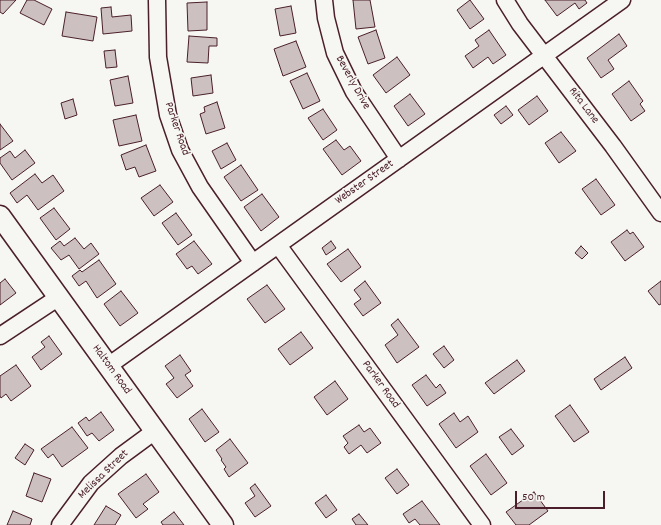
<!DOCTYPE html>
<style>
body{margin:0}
#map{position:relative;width:661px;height:525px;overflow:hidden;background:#f6f6f2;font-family:Dekko,sans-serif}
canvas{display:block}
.scale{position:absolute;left:515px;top:491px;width:90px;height:18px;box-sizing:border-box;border:2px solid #4a1f2b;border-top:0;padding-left:5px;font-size:12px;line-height:14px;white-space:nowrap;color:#4a1f2b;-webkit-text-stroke:3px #f6f6f2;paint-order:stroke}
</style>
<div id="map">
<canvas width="661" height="525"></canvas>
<div class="scale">50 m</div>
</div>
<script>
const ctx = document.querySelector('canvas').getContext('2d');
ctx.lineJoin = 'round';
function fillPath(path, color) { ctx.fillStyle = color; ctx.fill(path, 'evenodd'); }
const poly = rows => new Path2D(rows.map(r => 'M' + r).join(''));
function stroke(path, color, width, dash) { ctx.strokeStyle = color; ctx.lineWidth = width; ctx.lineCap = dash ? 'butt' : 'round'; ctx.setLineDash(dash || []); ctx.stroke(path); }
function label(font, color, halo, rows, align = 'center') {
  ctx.font = font + ' Dekko,sans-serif'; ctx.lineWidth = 3.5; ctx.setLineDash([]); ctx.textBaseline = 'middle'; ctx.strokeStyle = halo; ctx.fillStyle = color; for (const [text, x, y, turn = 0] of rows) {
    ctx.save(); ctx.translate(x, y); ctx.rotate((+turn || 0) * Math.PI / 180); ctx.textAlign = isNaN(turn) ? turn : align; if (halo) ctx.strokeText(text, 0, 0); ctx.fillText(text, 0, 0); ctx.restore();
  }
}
const building = poly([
 [0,0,16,0,3,14,0,12,0,0],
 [27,0,34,0,52,9,44,25,20,13,27,0],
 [353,0,370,0,375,27,356,29,353,0],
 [470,0,484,19,470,29,457,10,470,0],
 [545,0,585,0,587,3,579,9,575,3,557,16,545,0],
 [207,2,207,30,188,31,187,3,207,2],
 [291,6,296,33,280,36,275,9,291,6],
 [111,7,112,17,131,15,132,31,103,34,101,8,111,7],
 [66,12,97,17,93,41,62,36,66,12],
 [376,30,385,58,368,64,358,37,376,30],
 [489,30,506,55,493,64,488,57,473,68,465,56,479,46,475,40,489,30],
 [619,34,627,46,608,60,614,69,601,78,587,58,619,34],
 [189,36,217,38,217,46,209,46,208,63,187,62,189,36],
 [296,41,306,67,283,76,274,49,296,41],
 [115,50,117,67,106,68,104,51,115,50],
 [397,57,410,75,386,93,373,75,397,57],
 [307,73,320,101,303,109,290,81,307,73],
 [211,75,213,93,193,96,191,78,211,75],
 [128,76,133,103,115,106,110,80,128,76],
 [629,81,643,101,640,104,645,111,631,121,612,94,629,81],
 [410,94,425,114,408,126,394,106,410,94],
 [537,96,548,111,529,125,518,110,537,96],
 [73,99,77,115,65,119,61,103,73,99],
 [217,102,225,128,206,134,200,114,205,112,204,107,217,102],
 [506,106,513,115,501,124,494,115,506,106],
 [323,109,337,130,323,140,308,118,323,109],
 [136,115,142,141,119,146,113,120,136,115],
 [0,124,13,141,0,150,0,124],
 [561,132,576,151,559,163,545,143,561,132],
 [336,140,344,150,350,146,361,161,342,175,323,149,336,140],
 [227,143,236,160,221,169,212,151,227,143],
 [146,145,156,171,139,177,135,167,126,170,121,155,146,145],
 [25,150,35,163,12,180,0,163,0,158,10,151,15,158,25,150],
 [241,165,258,190,241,201,224,177,241,165],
 [35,174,42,183,53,175,64,191,38,210,27,195,17,203,10,193,35,174],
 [596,179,615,205,601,215,582,189,596,179],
 [160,185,173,202,154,216,141,198,160,185],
 [262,194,279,217,261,231,244,207,262,194],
 [54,208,70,229,56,240,40,218,54,208],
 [176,213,192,235,178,245,162,223,176,213],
 [627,230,630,234,633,232,644,247,625,261,611,242,627,230],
 [75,238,84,249,91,243,99,254,79,269,69,255,61,260,51,248,60,241,64,246,75,238],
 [194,241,212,264,198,274,192,266,187,269,176,254,194,241],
 [331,241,336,248,326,255,322,248,331,241],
 [581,246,588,253,582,259,575,253,581,246],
 [348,249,361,267,341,282,327,264,348,249],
 [99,260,116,284,97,298,86,281,79,286,72,276,80,270,82,272,99,260],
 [5,279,16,293,0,305,0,283,5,279],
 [365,281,381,303,363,316,354,304,361,299,354,290,365,281],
 [661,281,661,304,659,305,648,291,661,281],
 [267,285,285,309,265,323,247,299,267,285],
 [121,291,138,313,120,326,104,304,121,291],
 [398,319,419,347,397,363,385,345,398,335,391,325,398,319],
 [301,332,313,348,290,365,278,349,301,332],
 [49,336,62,354,41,370,32,357,45,347,41,342,49,336],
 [444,346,454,360,444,368,433,354,444,346],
 [180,355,191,371,185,375,193,386,177,398,166,384,174,378,165,366,180,355],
 [625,357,632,368,601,390,594,379,625,357],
 [517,360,525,371,494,394,485,383,517,360],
 [16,365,31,386,11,401,6,394,1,398,0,396,0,376,16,365],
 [426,375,436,388,440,384,446,393,427,406,412,385,426,375],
 [335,381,348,399,327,415,314,397,335,381],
 [570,405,589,432,574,442,555,416,570,405],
 [202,409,219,432,205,442,189,419,202,409],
 [101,412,114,430,99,441,92,433,87,436,78,423,86,417,89,421,101,412],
 [454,413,460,422,468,416,478,432,456,448,439,424,454,413],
 [359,425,364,432,370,428,381,443,367,453,361,445,349,454,344,447,348,443,343,436,359,425],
 [72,427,88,448,62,467,53,454,48,458,41,449,72,427],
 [511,429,524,446,512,455,499,437,511,429],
 [230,439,248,463,229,477,224,469,226,467,221,460,222,459,216,450,230,439],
 [25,444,34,450,25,465,15,458,25,444],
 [486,454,507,483,491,495,470,466,486,454],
 [397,469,409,485,397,494,385,478,397,469],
 [34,473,51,479,42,502,26,496,34,473],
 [146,474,159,492,143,504,148,509,136,518,118,494,146,474],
 [255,484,271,506,255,517,245,503,255,496,250,488,255,484],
 [534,492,548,511,529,525,516,525,506,512,534,492],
 [326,495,337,510,326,518,315,503,326,495],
 [422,501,440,525,420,525,415,519,409,523,403,514,422,501],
 [106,506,121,515,115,525,94,525,106,506],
 [13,511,32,519,30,525,7,525,13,511],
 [174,512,184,525,163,525,161,522,174,512],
 [359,514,368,525,356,525,352,519,359,514]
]);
const minor = poly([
 [157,0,158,57,168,115,180,150,200,187,253,263],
 [324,0,326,18,335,53,354,92,399,159],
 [505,0,520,24,613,146,661,213],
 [278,245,482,525],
 [0,336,59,297],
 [108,366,622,0],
 [60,525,91,483,121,456,155,431]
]);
const major = poly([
 [0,216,223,525]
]);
const streetNames = [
 ["Beverly Drive",352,83,61],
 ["Rita Lane",583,106,53],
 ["Parker Road",176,129,71],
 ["Webster Street",365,183,-35],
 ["Haltom Road",111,370,54],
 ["Parker Road",380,385,54],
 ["Melissa Street",104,475,-44]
];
fillPath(building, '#ccc1c0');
stroke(building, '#4a1f2b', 1);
stroke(minor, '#4a1f2b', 19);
stroke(major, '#4a1f2b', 23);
stroke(minor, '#f6f6f2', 16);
stroke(major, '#f6f6f2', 20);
label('12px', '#4a1f2b', '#f6f6f2', streetNames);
</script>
